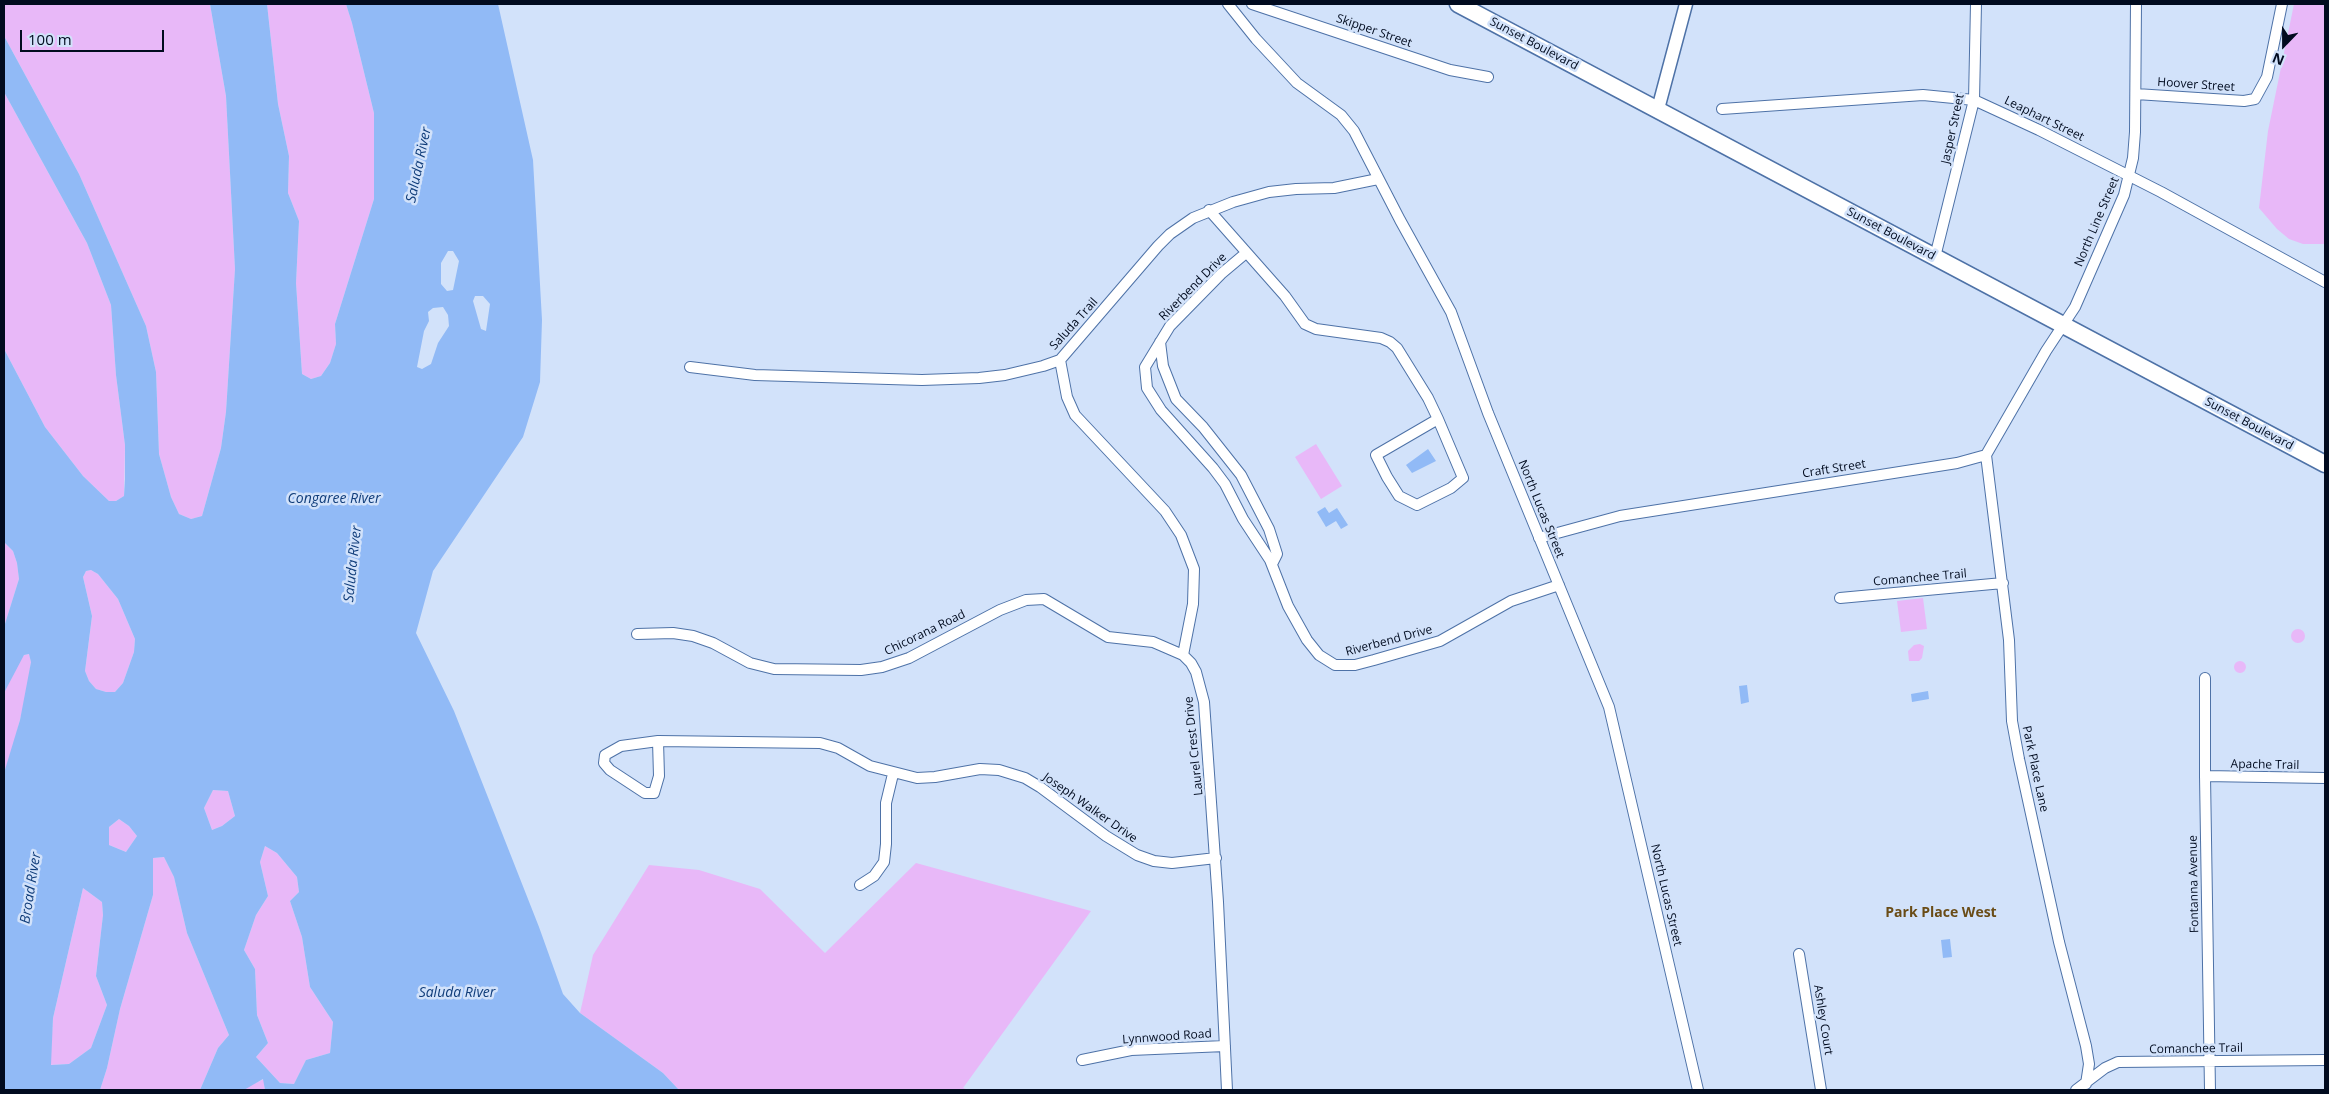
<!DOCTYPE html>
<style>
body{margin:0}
#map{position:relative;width:2329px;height:1094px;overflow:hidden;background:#d2e2fa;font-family:"Open Sans",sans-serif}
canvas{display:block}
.frame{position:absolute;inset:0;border:5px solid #010b1f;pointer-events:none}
.north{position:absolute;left:2259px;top:20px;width:50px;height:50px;-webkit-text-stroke:4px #d2e2fa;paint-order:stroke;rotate:202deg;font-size:14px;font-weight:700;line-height:20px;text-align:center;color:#010b1f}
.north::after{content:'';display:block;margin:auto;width:18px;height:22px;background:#010b1f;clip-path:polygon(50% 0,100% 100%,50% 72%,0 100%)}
.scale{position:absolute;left:20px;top:30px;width:144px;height:22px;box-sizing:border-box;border:2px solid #010b1f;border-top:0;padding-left:6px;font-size:15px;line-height:18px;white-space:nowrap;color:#010b1f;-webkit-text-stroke:4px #d2e2fa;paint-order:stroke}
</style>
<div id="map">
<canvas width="2329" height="1094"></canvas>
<div class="frame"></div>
<div class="north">N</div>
<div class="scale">100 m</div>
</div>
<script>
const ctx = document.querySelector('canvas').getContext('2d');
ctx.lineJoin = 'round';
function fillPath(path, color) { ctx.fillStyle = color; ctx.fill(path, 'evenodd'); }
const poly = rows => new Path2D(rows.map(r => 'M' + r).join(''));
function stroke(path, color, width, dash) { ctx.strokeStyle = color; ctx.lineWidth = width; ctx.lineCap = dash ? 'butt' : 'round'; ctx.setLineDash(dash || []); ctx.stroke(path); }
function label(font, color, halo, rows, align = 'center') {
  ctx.font = font + ' "Open Sans",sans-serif'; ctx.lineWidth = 5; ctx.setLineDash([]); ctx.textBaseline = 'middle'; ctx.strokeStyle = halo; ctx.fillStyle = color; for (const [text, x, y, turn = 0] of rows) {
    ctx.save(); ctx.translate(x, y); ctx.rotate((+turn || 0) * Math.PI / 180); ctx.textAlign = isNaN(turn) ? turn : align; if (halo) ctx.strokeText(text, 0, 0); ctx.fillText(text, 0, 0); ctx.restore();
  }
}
const green = poly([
 [4,4,210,4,226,96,235,269,226,412,221,448,202,516,191,519,179,514,171,497,159,454,156,372,146,326,79,174,4,36],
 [267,4,346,4,352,23,374,113,374,199,335,324,336,344,330,363,321,376,311,379,302,374,296,283,299,221,288,193,289,156,278,104],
 [2294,4,2325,4,2325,244,2303,244,2289,239,2277,229,2259,208,2268,131],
 [4,92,87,243,111,305,116,375,125,445,124,496,116,501,109,501,83,476,45,427,4,349],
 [1316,444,1342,486,1321,499,1295,457],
 [4,542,13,551,17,563,19,579,4,627],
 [91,570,98,574,118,599,135,639,134,652,123,683,115,692,106,692,96,689,89,681,85,671,92,616,83,577,86,571],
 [1923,598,1927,629,1901,632,1897,601],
 '2291 636a7 7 0 1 1 14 0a7 7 0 1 1-14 0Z',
 [1920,644,1924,646,1922,658,1919,661,1909,661,1908,651,1914,645],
 [29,654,31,662,26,696,12,751,4,773,4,693,19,661,24,655],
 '2234 667a6 6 0 1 1 12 0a6 6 0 1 1-12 0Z',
 [213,790,228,791,235,816,222,826,212,830,204,808],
 [119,819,129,826,137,836,126,852,109,845,109,827],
 [265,846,277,853,297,877,299,892,290,901,302,937,310,987,333,1022,330,1053,306,1060,294,1084,280,1083,256,1057,268,1043,257,1015,255,969,244,950,256,915,268,896,260,862],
 [164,857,174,877,187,933,229,1035,218,1048,200,1090,100,1090,107,1068,120,1009,153,895,153,858],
 [916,863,1091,911,963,1088,969,1090,679,1090,663,1073,580,1013,593,955,649,865,699,870,760,889,825,953],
 [83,888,102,902,103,915,96,976,107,1005,91,1048,69,1064,50,1065,53,1018],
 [264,1079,265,1090,244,1090,247,1087]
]);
const water = poly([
 [210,4,267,4,278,104,289,156,288,193,299,221,296,283,302,374,311,379,321,376,330,363,336,344,335,324,374,199,374,113,352,23,346,4,498,4,533,160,542,320,540,382,523,437,433,571,416,633,454,711,539,927,563,994,580,1013,663,1073,679,1090,265,1090,263,1079,244,1090,200,1090,218,1048,229,1035,187,933,174,877,164,857,153,858,153,895,120,1009,107,1068,100,1090,4,1090,4,895,5,891,4,889,4,773,20,720,31,662,29,654,24,655,4,693,4,627,19,579,17,563,13,551,4,542,4,349,45,427,83,476,109,501,116,501,124,496,125,479,125,445,116,375,111,305,87,243,4,92,4,36,79,174,146,326,156,372,159,454,171,497,179,514,191,519,202,516,221,448,226,412,235,269,226,96],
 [448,251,453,251,459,261,453,290,447,291,441,284,441,263],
 [475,296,483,296,490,304,486,331,481,329,473,301],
 [443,307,448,315,449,326,438,343,431,364,422,369,417,367,424,331,429,321,428,312,433,308],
 [91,570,98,574,118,599,135,639,134,652,123,683,115,692,106,692,96,689,89,681,85,671,92,616,83,577,86,571],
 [213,790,228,791,235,816,222,826,212,830,204,808],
 [119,819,129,826,137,836,126,852,109,845,109,827],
 [265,846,277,853,297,877,299,892,290,901,302,937,310,987,333,1022,330,1053,306,1060,294,1084,280,1083,256,1057,268,1043,257,1015,255,969,244,950,256,915,268,896,260,862],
 [83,888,102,902,103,915,96,976,107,1005,91,1048,69,1064,51,1065,53,1018],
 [1428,449,1436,461,1412,473,1406,465],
 [1325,507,1329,513,1337,508,1348,525,1341,529,1336,521,1326,527,1317,512],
 [1747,685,1749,702,1741,704,1739,686],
 [1928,691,1929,699,1912,702,1911,694],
 [1950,939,1952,957,1943,958,1941,940]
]);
const minor = poly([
 [1228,4,1256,39,1297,83,1341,115,1354,131,1400,220,1451,312,1488,413,1609,707,1698,1090],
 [1252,4,1450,70,1488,77],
 [2136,94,2244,101,2255,99,2267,77,2282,4],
 [1722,109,1923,95,1974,100,2039,130,2161,192,2325,282],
 [1209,210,1285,296,1305,324,1316,329,1381,338,1390,342,1397,348,1428,398,1438,419],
 [1246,253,1221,274,1170,326,1145,367,1147,388,1161,410,1213,468,1225,484,1243,519,1270,560,1288,606,1307,640,1319,655,1335,665,1355,665,1374,660,1440,641,1511,601,1559,585],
 [1935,257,1974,100,1976,4],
 [1160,342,1163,366,1176,399,1203,427,1241,475,1269,529,1277,554,1272,564],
 [1060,360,1067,397,1075,415,1165,511,1181,535,1194,569,1193,604,1183,655,1191,663,1196,672,1204,702,1218,902,1227,1090],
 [690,367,755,375,922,380,979,378,1005,375,1043,366,1060,360,1158,246,1170,234,1193,218,1233,202,1269,192,1296,189,1334,188,1378,179],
 [1438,419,1463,478,1451,488,1417,505,1399,496,1387,477,1376,455,1438,419],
 [1986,455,2009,640,2012,721,2019,759,2059,942,2086,1046,2089,1064,2086,1084],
 [1539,538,1620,516,1957,463,1986,455,2046,351,2075,307,2124,195,2133,158,2135,132,2136,4],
 [1840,598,2003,583],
 [637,634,673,633,693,636,713,643,750,663,774,669,861,670,882,667,909,658,1000,610,1026,600,1044,599,1108,637,1153,642,1183,655],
 [2205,678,2205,776,2210,1090],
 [658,741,820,743,838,748,870,766,917,778,935,777,980,769,999,770,1025,778,1040,787,1106,836,1137,855,1154,861,1172,863,1216,858],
 [658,741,659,776,654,793,645,793,610,770,604,763,605,755,621,746,658,741],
 [2205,776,2325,778],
 [860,885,874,876,884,862,886,844,886,803,893,774],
 [1799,954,1821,1090],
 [1082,1060,1131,1050,1225,1046],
 [2076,1090,2105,1068,2118,1062,2325,1060]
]);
const tertiary = poly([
 [1658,109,1686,4]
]);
const primary = poly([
 [1458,4,2325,464]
]);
const streetNames = [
 ["Skipper Street",1374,31,19],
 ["Sunset Boulevard",1534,44,28],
 ["Hoover Street",2196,85,4],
 ["Leaphart Street",2044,119,26],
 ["Jasper Street",1953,129,-78],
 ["North Line Street",2097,222,-67],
 ["Sunset Boulevard",1891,234,28],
 ["Riverbend Drive",1193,287,-45],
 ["Saluda Trail",1074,324,-48],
 ["Sunset Boulevard",2249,424,28],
 ["Craft Street",1834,469,-9],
 ["North Lucas Street",1541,509,68],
 ["Comanchee Trail",1920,578,-5],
 ["Chicorana Road",925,633,-26],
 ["Riverbend Drive",1389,641,-15],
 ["Laurel Crest Drive",1194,746,-96],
 ["Apache Trail",2265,765,1],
 ["Park Place Lane",2035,769,78],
 ["Joseph Walker Drive",1090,808,35],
 ["Fontanna Avenue",2194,884,-91],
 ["North Lucas Street",1666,895,77],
 ["Ashley Court",1823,1020,81],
 ["Lynnwood Road",1167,1037,-4],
 ["Comanchee Trail",2196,1049,-1]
];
const waterNames = [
 ["Saluda River",419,165,-78],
 ["Congaree River",334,499],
 ["Saluda River",353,564,-84],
 ["Broad River",31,888,-81],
 ["Saluda River",457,993]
];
const neighbourhoodNames = [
 ["Park Place West",1941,913]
];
fillPath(green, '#e8b8f8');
fillPath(water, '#91baf6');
stroke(minor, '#4e72a7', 12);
stroke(tertiary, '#4e72a7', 15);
stroke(primary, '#4e72a7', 19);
stroke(minor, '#fff', 10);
stroke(tertiary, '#fff', 12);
stroke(primary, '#fff', 16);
label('12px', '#010b1f', '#d2e2fa', streetNames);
label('italic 14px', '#103d7a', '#d2e2fa', waterNames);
label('bold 14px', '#6a4c16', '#d2e2fa', neighbourhoodNames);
</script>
